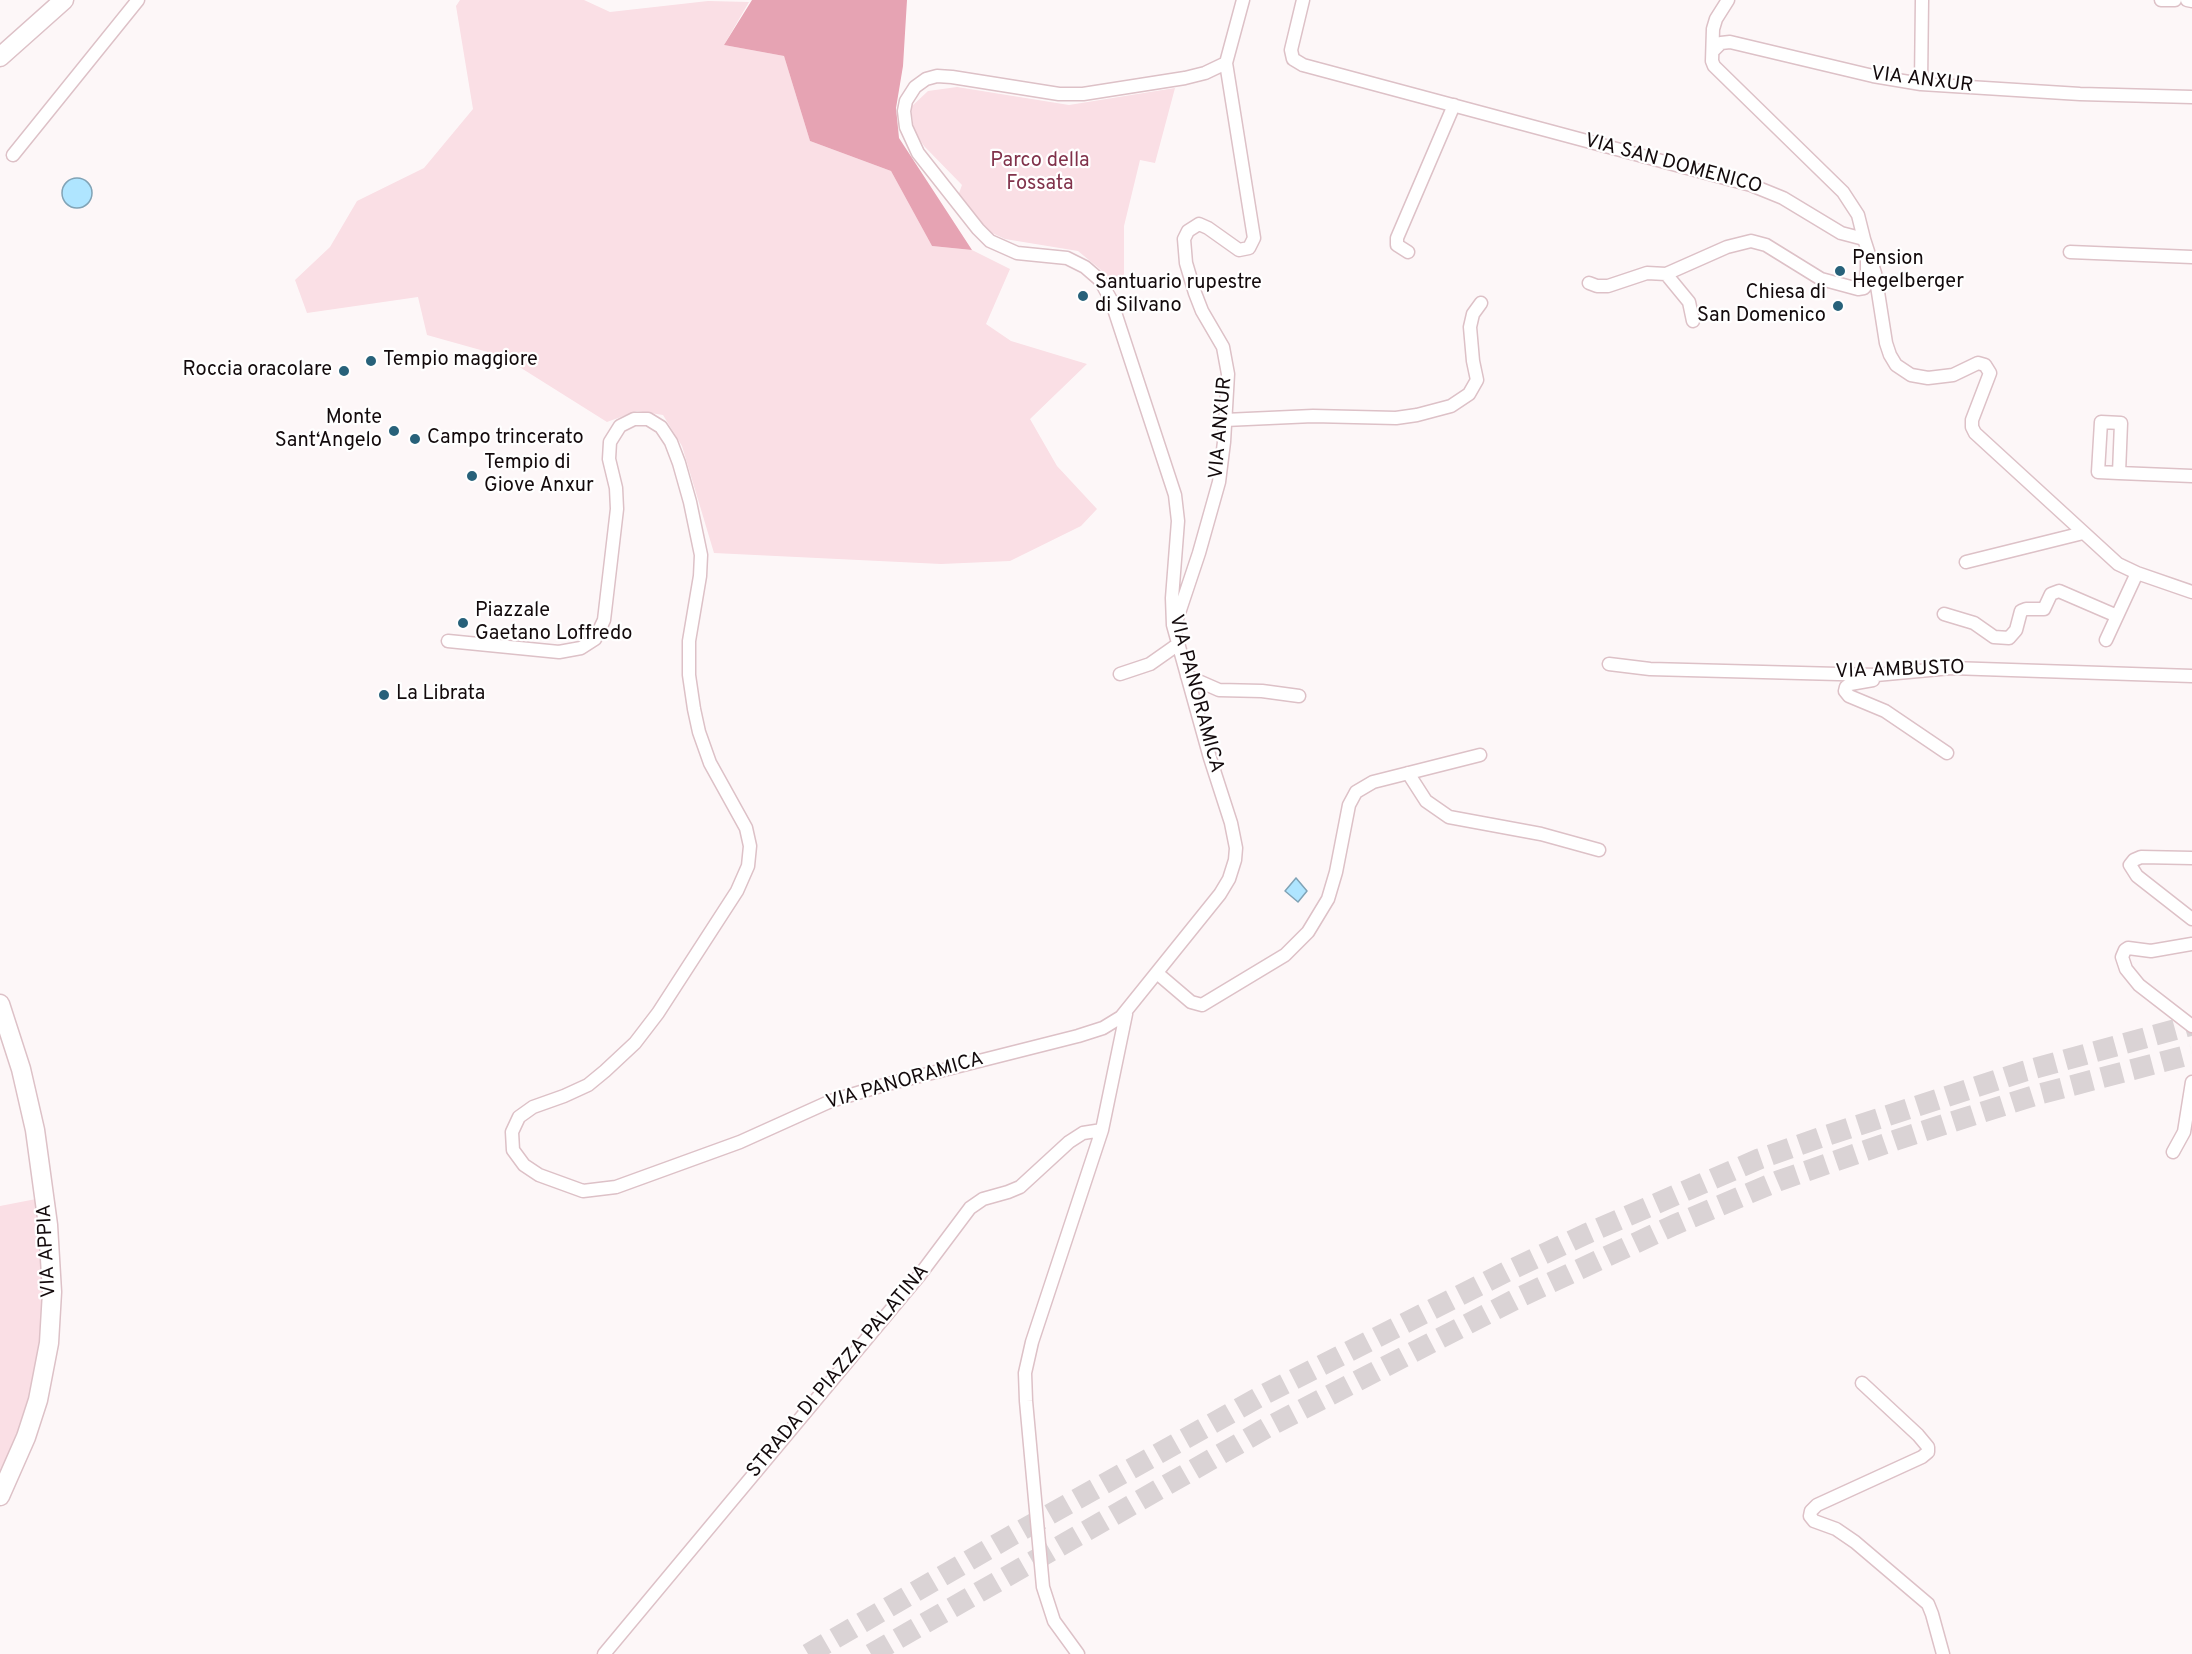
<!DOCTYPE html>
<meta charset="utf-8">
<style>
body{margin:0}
canvas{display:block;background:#fdf7f8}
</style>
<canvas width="2192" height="1654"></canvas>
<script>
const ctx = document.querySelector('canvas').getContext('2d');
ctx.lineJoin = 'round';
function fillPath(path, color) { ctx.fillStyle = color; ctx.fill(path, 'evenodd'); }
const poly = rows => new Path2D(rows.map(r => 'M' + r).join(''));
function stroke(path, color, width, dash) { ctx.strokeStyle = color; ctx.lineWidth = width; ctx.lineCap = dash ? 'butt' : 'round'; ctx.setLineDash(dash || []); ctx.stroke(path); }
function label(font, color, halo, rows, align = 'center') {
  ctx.font = font + ' Overpass,sans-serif'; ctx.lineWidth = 4.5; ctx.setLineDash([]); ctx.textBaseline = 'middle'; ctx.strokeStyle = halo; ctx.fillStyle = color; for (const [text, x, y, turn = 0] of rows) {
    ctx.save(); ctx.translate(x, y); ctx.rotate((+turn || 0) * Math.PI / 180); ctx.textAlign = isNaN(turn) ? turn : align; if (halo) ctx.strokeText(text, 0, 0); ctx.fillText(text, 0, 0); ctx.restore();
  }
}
const green = poly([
 [460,0,584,0,610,12,708,1,749,2,724,45,784,56,810,141,891,171,932,246,972,250,1010,269,986,324,1011,341,1087,364,1030,419,1057,466,1097,509,1081,526,1010,561,941,564,714,553,682,446,663,415,637,411,607,422,502,356,427,335,418,297,307,313,295,280,330,247,357,201,424,168,473,109,456,6],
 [957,87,1069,105,1175,88,1155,163,1140,160,1124,226,1124,275,1111,282,1101,270,1078,251,1005,239,992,233,972,213,958,196,962,185,924,146,914,131,911,107,928,91],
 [36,1199,42,1242,46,1313,35,1377,22,1419,0,1476,0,1206]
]);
const forest = poly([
 [752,0,907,0,903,66,896,108,899,138,972,250,932,246,891,171,810,141,784,56,724,45]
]);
const water = poly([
 '62 193a15 15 0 1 1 30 0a15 15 0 1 1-30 0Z',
 [1296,878,1307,891,1298,902,1285,891,1296,878]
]);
const trunkTunnel = poly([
 [808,1654,1011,1536,1263,1395,1508,1271,1586,1234,1759,1159,1822,1137,2025,1071,2192,1025],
 [871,1654,1268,1427,1520,1297,1674,1225,1778,1181,1896,1140,2036,1095,2192,1054]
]);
const minor = poly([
 [1303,0,1291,50,1293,59,1303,65,1751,185,1783,198,1841,233,1864,239,1858,215,1843,192,1714,66,1712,61,1713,29,1716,19,1728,0],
 [2161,0,2175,0],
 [2187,0,2192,1],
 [1714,50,1721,43,1730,42,1873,76,1921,84,2080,94,2192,97],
 [1921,84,1922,0],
 [13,155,138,0],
 [1864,239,1875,273,1886,343,1890,355,1896,365,1911,375,1928,378,1953,375,1978,363,1985,365,1990,373,1972,420,1972,427,1975,433,2118,564,2137,573,2192,592],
 [1408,252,1397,245,1397,238,1454,105],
 [2070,252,2192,257],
 [1666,274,1689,302,1693,321],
 [1589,283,1597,286,1608,286,1647,273,1666,274,1727,247,1751,241,1766,245,1821,279,1858,289,1864,288,1867,284,1867,259],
 [1225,420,1313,416,1396,418,1417,415,1451,406,1469,394,1477,380,1473,361,1470,327,1473,314,1481,303],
 [2119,473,2121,423,2101,422,2098,472,2119,473,2192,476],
 [1966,562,2083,533],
 [1944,614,1974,623,1994,637,2009,638,2016,630,2021,611,2026,609,2044,609,2051,594,2059,591,2117,616],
 [1175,625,1199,553,1219,482,1224,442,1228,374,1223,347,1202,311,1195,293,1186,263,1184,239,1188,231,1199,224,1208,228,1239,250,1249,248,1254,238,1226,63,1243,0],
 [2106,640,2137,573],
 [448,641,559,652,581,648,595,639,604,620,617,509,616,488,609,459,610,442,620,426,634,419,648,419,661,427,671,442,679,463,690,502,701,555,700,576,689,641,689,675,694,709,699,732,710,763,746,828,750,846,748,866,737,891,658,1013,635,1043,605,1071,588,1085,564,1096,533,1107,519,1117,512,1132,513,1150,524,1165,539,1175,583,1191,616,1187,740,1142,831,1101,884,1085,1078,1036,1103,1028,1121,1017,1220,894,1229,879,1235,860,1236,848,1231,823,1210,758,1173,625,1172,598,1178,521,1175,495,1111,300,1100,280,1085,267,1067,258,1017,253,990,241,978,229,918,153,906,127,904,111,906,101,915,87,926,79,937,76,952,77,1059,94,1083,94,1185,78,1205,73,1226,63],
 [1609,664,1650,669,1876,675,1951,668,2192,676],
 [1120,674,1150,664,1177,645],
 [1187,676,1219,690,1262,691,1299,696],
 [1873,680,1850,684,1846,687,1845,691,1849,696,1885,711,1947,753],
 [1408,773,1426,801,1449,817,1541,834,1599,850],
 [2192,858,2141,857,2134,860,2130,865,2137,876,2192,919],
 [2192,944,2151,951,2128,948,2125,950,2122,957,2126,969,2139,985,2192,1026],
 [1157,973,1191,1002,1202,1005,1285,955,1308,932,1328,899,1336,872,1349,805,1356,792,1373,782,1480,755],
 [2173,1152,2184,1132,2192,1082],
 [1862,1383,1918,1435,1928,1447,1928,1452,1922,1457,1817,1505,1811,1511,1810,1516,1814,1521,1836,1529,1855,1542,1928,1604,1932,1614,1943,1654],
 [604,1654,919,1276,970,1208,983,1199,1008,1192,1020,1187,1069,1142,1083,1133,1102,1130],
 [1078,1654,1054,1621,1043,1587,1026,1401,1025,1373,1032,1342,1102,1130,1126,1014]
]);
const secondary = poly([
 [0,57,64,0],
 [0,1004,21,1069,35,1130,48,1225,52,1292,49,1343,38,1400,26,1437,0,1496]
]);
const markers = [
 [1840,271,6,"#27617a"],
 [1083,296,6,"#27617a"],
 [1838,306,6,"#27617a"],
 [371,361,6,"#27617a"],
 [344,371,6,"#27617a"],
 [394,431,6,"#27617a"],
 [415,439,6,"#27617a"],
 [472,476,6,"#27617a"],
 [463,623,6,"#27617a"],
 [384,695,6,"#27617a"]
];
const streetNames = [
 ["VIA ANXUR",1922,81,7],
 ["VIA SAN DOMENICO",1673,165,15],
 ["VIA ANXUR",1222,428,-85],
 ["VIA AMBUSTO",1900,671,-2],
 ["VIA PANORAMICA",1195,694,75],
 ["VIA PANORAMICA",905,1082,-16],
 ["VIA APPIA",48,1251,-93],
 ["STRADA DI PIAZZA PALATINA",839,1372,-50]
];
const parkNames = [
 ["Parco della",1040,162],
 ["Fossata",1040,185]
];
const poiNames = [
 ["Pension",1852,260],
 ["Hegelberger",1852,283],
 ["Santuario rupestre",1095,284],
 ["di Silvano",1095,307],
 ["Chiesa di",1826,294,"right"],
 ["San Domenico",1826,317,"right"],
 ["Tempio maggiore",383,361],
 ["Roccia oracolare",332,371,"right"],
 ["Monte",382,419,"right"],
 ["Sant‘Angelo",382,442,"right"],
 ["Campo trincerato",427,439],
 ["Tempio di",484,464],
 ["Giove Anxur",484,487],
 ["Piazzale",475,612],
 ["Gaetano Loffredo",475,635],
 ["La Librata",396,695]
];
fillPath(green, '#fadfe5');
fillPath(forest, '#e6a3b3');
fillPath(water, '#afe5ff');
stroke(water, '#80a3b6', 1.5);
stroke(trunkTunnel, '#dad3d5', 21, [21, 10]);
stroke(minor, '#ddc1c7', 15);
stroke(secondary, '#ddc1c7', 21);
stroke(minor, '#fff', 12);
stroke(secondary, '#fff', 18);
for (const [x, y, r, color] of markers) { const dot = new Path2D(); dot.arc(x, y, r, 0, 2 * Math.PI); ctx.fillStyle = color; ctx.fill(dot); stroke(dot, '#fff', 2); }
label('20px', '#130a0c', '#fff', streetNames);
label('20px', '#81324b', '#fff', parkNames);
label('20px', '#130a0c', '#fff', poiNames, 'left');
</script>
